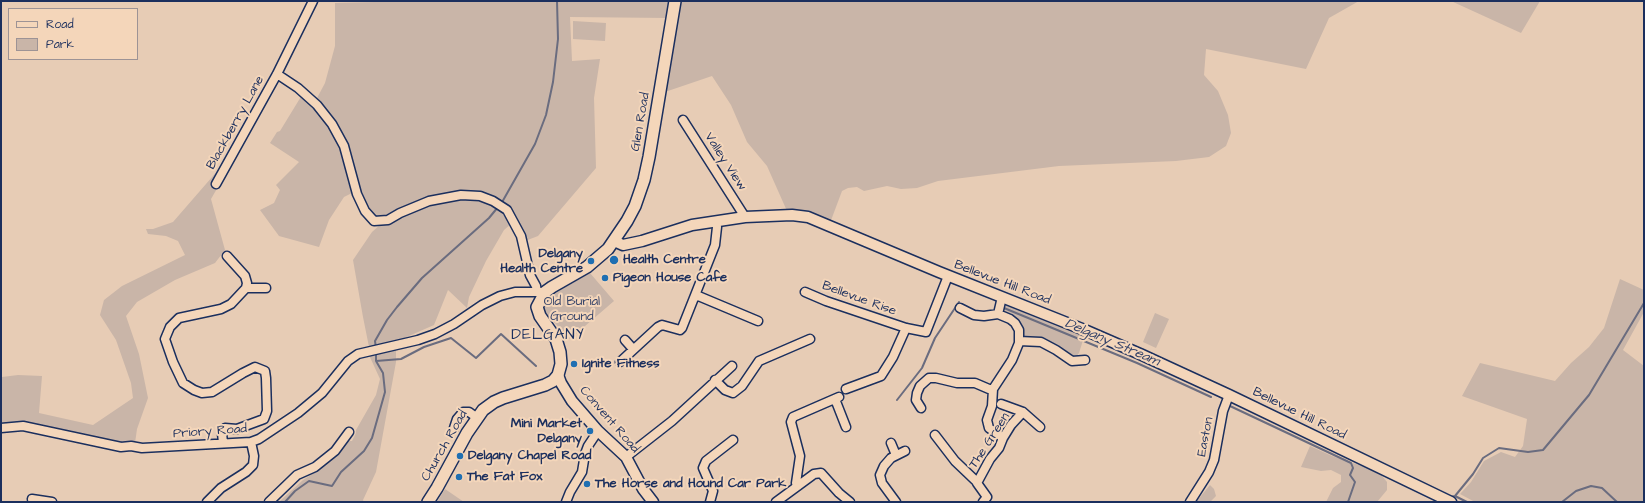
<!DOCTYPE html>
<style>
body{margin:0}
#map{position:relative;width:1645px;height:503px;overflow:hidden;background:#e7ccb5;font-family:"Architects Daughter",sans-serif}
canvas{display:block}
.frame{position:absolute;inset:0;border:2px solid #1b2f5e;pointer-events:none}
.legend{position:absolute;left:8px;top:8px;width:130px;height:52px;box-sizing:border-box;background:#f4d6ba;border:1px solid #9d9395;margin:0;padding:5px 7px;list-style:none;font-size:12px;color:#1b2f5e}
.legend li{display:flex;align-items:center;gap:8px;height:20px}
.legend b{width:20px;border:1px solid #9d9395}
</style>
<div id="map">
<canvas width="1645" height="503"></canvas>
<div class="frame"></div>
<ul class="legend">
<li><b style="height:5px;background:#f4d6ba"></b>Road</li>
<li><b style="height:11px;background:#c9b5a8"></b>Park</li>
</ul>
</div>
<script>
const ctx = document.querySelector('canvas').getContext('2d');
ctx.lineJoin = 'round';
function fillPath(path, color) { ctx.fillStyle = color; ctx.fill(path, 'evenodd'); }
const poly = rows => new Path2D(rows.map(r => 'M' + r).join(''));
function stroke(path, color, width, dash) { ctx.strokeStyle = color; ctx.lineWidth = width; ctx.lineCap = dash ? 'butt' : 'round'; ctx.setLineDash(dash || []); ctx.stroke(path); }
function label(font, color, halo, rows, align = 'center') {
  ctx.font = font + ' "Architects Daughter",sans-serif'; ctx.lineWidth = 4; ctx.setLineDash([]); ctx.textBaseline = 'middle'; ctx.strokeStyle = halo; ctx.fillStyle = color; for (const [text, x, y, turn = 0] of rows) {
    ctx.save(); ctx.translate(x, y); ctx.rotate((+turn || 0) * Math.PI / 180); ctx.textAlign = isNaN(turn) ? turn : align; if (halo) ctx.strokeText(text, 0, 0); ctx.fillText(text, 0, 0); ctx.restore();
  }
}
const green = poly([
 [414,1,672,1,668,18,570,17,572,61,600,59,594,98,596,168,538,236,525,241,513,214,468,192,388,216,376,216,368,211,359,187,347,146,316,100,325,83,335,46,335,3],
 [677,1,1359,1,1329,18,1306,69,1206,49,1204,75,1218,91,1228,115,1231,133,1226,146,1209,157,1176,161,1059,166,938,181,917,188,901,189,887,186,864,191,857,187,848,188,842,191,830,223,820,219,814,213,787,211,767,166,747,142,731,105,712,76,662,93],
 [1451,1,1540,1,1521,33],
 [573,21,606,23,605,41,573,39],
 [302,95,321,112,345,155,354,192,344,197,329,220,319,247,279,236,260,210,274,203,280,190,276,185,299,162,270,143,277,132,280,131],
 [222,163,230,166,211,199,225,250,215,263,175,280,137,302,126,316,139,354,148,398,137,429,135,443,117,442,20,422,1,425,2,377,18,375,42,376,39,413,93,425,133,398,131,383,116,340,100,315,104,300,122,286,185,255,178,241,166,236,148,234,146,229,153,229,173,222,219,169],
 [465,197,482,199,506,211,511,224,504,230,486,261,469,297,467,308,448,290,434,325,402,339,369,347,363,317,353,260,372,232,381,224,422,206],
 [590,273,614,301,570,339,552,320,548,323,542,310,546,303,557,292],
 [1620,279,1644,290,1644,312,1623,350,1644,366,1644,502,1475,502,1460,494,1471,482,1484,461,1501,452,1515,457,1523,446,1527,419,1462,396,1480,363,1555,381,1571,363,1589,347,1604,328],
 [1002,304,1084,337,1079,353,1076,357,1072,357,1055,346,1036,337,1022,336,1020,323,1015,317,1002,310],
 [1155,313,1169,319,1156,348,1143,342],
 [396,348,396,362,376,472,363,500,364,502,279,502,303,480,317,471,315,468,348,441,352,441,356,433,356,430,376,395,380,379,369,355],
 [1310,446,1332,456,1368,468,1382,476,1387,482,1387,490,1377,502,1326,502,1333,488,1341,482,1341,475,1331,470,1321,471,1301,467],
 [1210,485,1214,489,1216,496,1210,502,1196,502],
 [445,489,464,502,437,502]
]);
const stream = poly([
 [501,204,535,144,546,115,553,82,558,39,557,1],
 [1004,308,1137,363,1211,397],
 [376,348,375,341,387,320,397,307,422,278,489,218,498,207],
 [376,361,401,359,424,347,451,338,476,358,501,334,536,366],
 [897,400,922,368,935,338,959,302],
 [1230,406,1351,463,1353,468,1350,475,1355,482,1348,502],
 [1455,496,1473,474,1483,458,1499,448,1528,452,1543,450,1589,395,1644,303],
 [1450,497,1455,496,1467,502],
 [285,502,295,491,309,481,332,486,341,472,364,451,372,438,385,392,383,373,376,361,376,352],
 [1562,502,1576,491,1591,486,1602,488,1617,502]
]);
const minor = poly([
 [277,74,298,88,317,105,332,124,344,146,357,194,365,211,374,221,388,220,400,213,429,201,461,195,480,196,493,201,507,210,521,236,530,275,536,286,537,292],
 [683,120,745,217],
 [216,184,277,74,313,1],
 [246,288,266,288],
 [805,292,826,301,906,328,926,332,948,276],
 [696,295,758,321],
 [998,314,1002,297],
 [625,340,633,349],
 [1019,341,1041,342,1056,350,1072,361,1085,360],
 [620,362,658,327,662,325,680,330,682,328,715,245,717,227,716,222],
 [715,380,725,390,733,393,742,386,759,361,810,339],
 [846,389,881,376,893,357,906,328],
 [993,389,992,406,987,420,989,428,1003,438],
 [835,399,846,427],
 [1001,404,1023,412,1040,427],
 [921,408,916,400,917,393,920,386,929,378,936,378,957,383,975,383,989,389,993,389,1012,360,1019,343,1019,330,1015,323,1010,319,998,314,984,316,974,315,960,308],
 [1,428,23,426,121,447,131,446,142,448,251,442,259,439,298,413,322,393,348,361,358,354,418,340,435,334,454,324,482,305,500,296,515,292,545,292],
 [454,428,457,419,463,412,469,412,476,417],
 [935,435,955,461,977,482],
 [223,443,222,433,225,428,237,429,264,419,267,411,266,378,265,371,255,367,243,373,212,392,202,393,194,390,183,383,173,362,165,339,170,327,179,318,221,309,231,304,246,288,247,283,245,276,227,256],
 [891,443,896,455],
 [626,457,672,421,732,366],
 [798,486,796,483,800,456,791,422,793,417,839,397],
 [32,499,52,502],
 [207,502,221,488,246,472,253,465,254,456,251,442],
 [269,502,297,475,315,467,335,451,349,432],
 [566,502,570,492,582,472,585,454,588,446,598,431],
 [710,502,713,491,703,468,706,461,733,440],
 [776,502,814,474,821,473,839,493,850,502],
 [896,502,882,483,880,475,884,466,891,458,905,451],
 [983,502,987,497,977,483,990,459,999,448,1003,438,1011,425,1023,412],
 [1190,502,1209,472,1214,460,1223,411,1229,395]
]);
const tertiary = poly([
 [614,241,623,245,642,241,692,225,745,217,792,215,808,217,939,272,1087,331,1140,354,1229,395,1451,502],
 [558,375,561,383,572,401,598,431,626,457,643,489,653,502]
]);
const secondary = poly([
 [428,502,437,488,467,433,483,410,494,402,503,398,545,385,553,381,558,375,561,364,560,352,556,339,540,316,537,307,545,292,552,287,587,267,608,249,627,221,635,206,644,180,649,157,675,1]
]);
const markers = [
 [614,260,5,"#1f6fb2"],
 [591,261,4,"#1f6fb2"],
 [605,278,4,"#1f6fb2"],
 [574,364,4,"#1f6fb2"],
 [590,431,4,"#1f6fb2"],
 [460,456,4,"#1f6fb2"],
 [459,477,4,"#1f6fb2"],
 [587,484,4,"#1f6fb2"]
];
const streetNames = [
 ["Glen Road",641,122,-80],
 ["Blackberry Lane",236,123,-61],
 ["Valley View",725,162,57],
 ["Bellevue Hill Road",1002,283,21],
 ["Bellevue Rise",859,299,20],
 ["Bellevue Hill Road",1299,414,26],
 ["Convent Road",609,420,49],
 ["Priory Road",210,432,-4],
 ["Easton",1206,437,-79],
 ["The Green",990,441,-57],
 ["Church Road",445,446,-60]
];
const poiNames = [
 ["Delgany",583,254,"right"],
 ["Health Centre",583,269,"right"],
 ["Health Centre",623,260],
 ["Pigeon House Cafe",613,278],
 ["Ignite Fitness",582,364],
 ["Mini Market",582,424,"right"],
 ["Delgany",582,439,"right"],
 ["Delgany Chapel Road",468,456],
 ["The Fat Fox",467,477],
 ["The Horse and Hound Car Park",595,484]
];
const parkNames = [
 ["Old Burial",572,302],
 ["Ground",572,317]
];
const waterNames = [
 ["Delgany Stream",1112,343,23]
];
const quarterNames = [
 ["DELGANY",548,336]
];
fillPath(green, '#c9b5a8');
stroke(stream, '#6a6c7f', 2);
stroke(minor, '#1b2f5e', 11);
stroke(tertiary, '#1b2f5e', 13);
stroke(secondary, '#1b2f5e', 14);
stroke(minor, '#f4d6ba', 8);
stroke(tertiary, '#f4d6ba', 10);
stroke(secondary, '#f4d6ba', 11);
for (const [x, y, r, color] of markers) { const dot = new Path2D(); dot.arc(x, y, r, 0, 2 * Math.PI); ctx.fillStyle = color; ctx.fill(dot); stroke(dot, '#f4d6ba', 1.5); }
label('13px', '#1b2f5e', '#f4d6ba', streetNames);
label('bold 13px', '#1b2f5e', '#f4d6ba', poiNames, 'left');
label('13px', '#354369', '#f4d6ba', parkNames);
label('italic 14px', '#354369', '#f4d6ba', waterNames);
ctx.letterSpacing = '1px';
label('15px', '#1b2f5e', '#f4d6ba', quarterNames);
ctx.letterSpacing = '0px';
</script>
